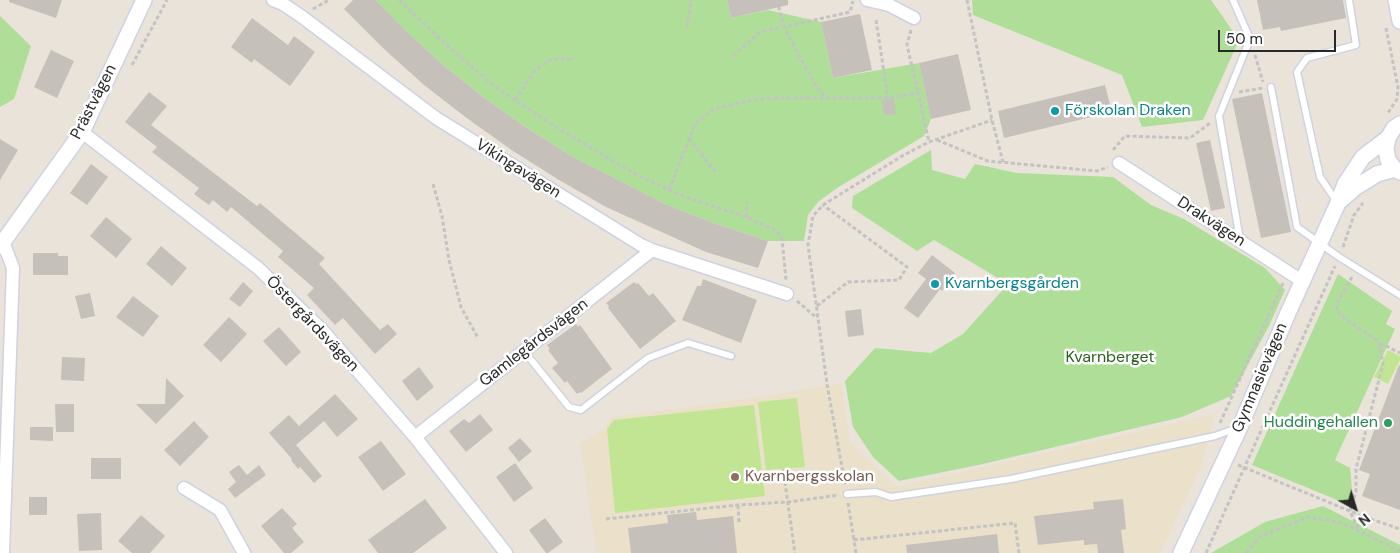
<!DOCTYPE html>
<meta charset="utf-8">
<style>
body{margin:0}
#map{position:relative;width:1400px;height:553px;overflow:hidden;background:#eae3da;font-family:"DM Sans",sans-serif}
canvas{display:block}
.north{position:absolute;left:1330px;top:483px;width:50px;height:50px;-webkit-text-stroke:4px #fff;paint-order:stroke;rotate:141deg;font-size:14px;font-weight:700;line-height:20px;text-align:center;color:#282828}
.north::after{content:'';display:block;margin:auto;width:18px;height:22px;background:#282828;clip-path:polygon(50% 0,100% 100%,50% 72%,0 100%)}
.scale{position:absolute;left:1218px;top:30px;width:118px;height:22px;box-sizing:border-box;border:2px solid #282828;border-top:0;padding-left:6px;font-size:15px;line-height:18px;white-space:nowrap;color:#282828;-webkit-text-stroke:4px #fff;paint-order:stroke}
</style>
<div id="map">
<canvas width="1400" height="553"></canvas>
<div class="north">N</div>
<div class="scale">50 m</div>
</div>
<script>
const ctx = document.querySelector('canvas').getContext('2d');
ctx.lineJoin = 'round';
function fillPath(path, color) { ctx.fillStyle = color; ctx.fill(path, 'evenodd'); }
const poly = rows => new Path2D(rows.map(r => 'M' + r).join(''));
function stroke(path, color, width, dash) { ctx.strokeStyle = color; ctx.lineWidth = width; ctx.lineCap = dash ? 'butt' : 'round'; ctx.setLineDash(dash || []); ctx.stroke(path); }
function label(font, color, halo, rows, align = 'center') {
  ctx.font = font + ' "DM Sans",sans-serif'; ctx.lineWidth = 5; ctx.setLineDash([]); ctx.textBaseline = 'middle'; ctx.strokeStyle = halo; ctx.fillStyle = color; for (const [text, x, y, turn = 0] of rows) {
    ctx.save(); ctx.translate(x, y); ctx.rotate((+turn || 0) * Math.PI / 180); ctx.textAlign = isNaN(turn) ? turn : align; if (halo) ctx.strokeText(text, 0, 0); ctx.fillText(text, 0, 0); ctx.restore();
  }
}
const education = poly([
 [841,383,850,442,897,487,1215,414,1201,467,1160,553,596,553,580,443,602,431,613,417,759,397]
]);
const green = poly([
 [376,0,727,0,731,18,768,10,821,22,833,78,919,63,931,119,924,136,837,188,818,202,808,215,804,241,768,241,716,224,667,205,573,157,527,128,483,97,442,64,403,28],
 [972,0,1211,0,1239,40,1203,120,1142,127,1122,75,973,15],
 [0,16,31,46,14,99,0,107],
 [931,150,932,170,965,179,975,164,1017,173,1113,177,1151,205,1184,219,1265,268,1285,290,1269,326,1231,396,1182,417,983,464,899,481,873,457,853,427,845,381,875,348,931,353,963,334,1008,284,934,240,917,251,852,208,853,196],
 [1338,274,1392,311,1386,324,1395,329,1335,460,1350,468,1352,489,1348,500,1342,502,1252,465],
 [1323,506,1400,545,1400,553,1211,553,1265,522]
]);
const pitch = poly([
 [1388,350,1400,356,1400,360,1388,384,1374,377],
 [797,398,805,467,766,470,758,402],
 [754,405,765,496,615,513,607,429,614,420]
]);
const building = poly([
 [9,0,62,0,56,18,9,2],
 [353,0,376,0,403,28,442,64,483,97,527,128,573,157,667,205,716,224,768,241,758,268,706,252,606,207,559,180,513,151,468,119,424,85,383,48,344,9],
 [727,0,788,0,788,5,731,18],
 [1257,0,1343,0,1346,18,1281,31,1280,27,1263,30],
 [860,14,872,70,833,78,821,22],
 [252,18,288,45,294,36,315,52,290,86,254,59,252,63,231,47],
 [51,50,74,61,57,98,34,87],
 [958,54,971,110,931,119,919,63],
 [1105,85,1112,112,1004,138,998,111],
 [149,92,167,106,151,125,257,206,260,203,325,258,319,264,380,330,388,324,397,334,375,354,343,318,335,325,307,295,314,288,278,257,283,251,231,207,227,212,213,200,209,205,194,194,199,188,152,152,157,147,125,122],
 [1262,93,1291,232,1261,238,1232,99],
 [894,99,896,114,884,115,882,100],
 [0,139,18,150,0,180],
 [1210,140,1225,208,1211,211,1196,143],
 [91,164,108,177,87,205,70,193],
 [106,217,132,239,116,258,90,236],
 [161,246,187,268,172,286,146,264],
 [33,253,58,253,58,256,68,256,68,275,33,275],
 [932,255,955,273,942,291,940,289,918,318,904,308,926,279,918,273],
 [703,279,757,300,741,343,682,320,697,286,701,286],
 [243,282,253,291,240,307,229,299],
 [634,282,636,284,638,283,649,296,653,293,676,321,640,349,608,308,609,306,606,303],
 [90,293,95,316,81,319,75,296],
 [133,296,159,316,143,337,116,317],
 [861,309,864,335,848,337,845,311],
 [229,317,247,334,221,362,203,345],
 [576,324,578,327,580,325,612,369,581,393,580,392,577,394,567,381,565,383,552,368,558,363,548,350,550,349,547,345],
 [279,327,301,352,286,366,263,341],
 [62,357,85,358,84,381,61,380],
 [1399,365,1400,365,1400,510,1362,496,1370,474,1359,470],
 [419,367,434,387,417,401,402,381],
 [166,378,184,396,156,424,136,404,165,404],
 [335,394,358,419,337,437,324,421,296,445,322,476,314,483,300,467,298,469,291,460,292,459,269,433,289,415,299,426],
 [55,404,74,404,74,432,56,432],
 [480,414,493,430,466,452,449,431,464,419,469,423],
 [194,421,209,437,180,466,164,450],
 [30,427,53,427,53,441,30,440],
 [520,438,532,451,519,462,508,448],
 [381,441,406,474,383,491,358,457],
 [91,458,121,458,121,479,91,479],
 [515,463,533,488,514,502,496,477],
 [239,465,247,475,259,465,266,475,235,498,228,489,236,482,229,472],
 [29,497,47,497,47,515,29,515],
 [425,499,447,528,413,553,378,553,368,540],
 [1123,499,1126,529,1121,530,1124,553,1098,553,1097,544,1084,545,1084,540,1038,545,1034,516,1094,509,1093,502],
 [282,508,297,524,292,528,304,542,291,553,284,553,261,526],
 [696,512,697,520,733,516,737,553,631,553,628,528,668,523,667,515],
 [101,513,102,550,79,551,77,514],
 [141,515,165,536,150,553,132,553,118,541],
 [545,518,563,542,548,553,546,553,529,530],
 [997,534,999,553,907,553,906,545]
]);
const path = poly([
 [399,0,451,49,498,89,559,129,637,175,688,198,746,217,777,231,782,239,786,280],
 [777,0,784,27,814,83,826,98],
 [967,0,992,120,1003,162],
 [313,9,329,0],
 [876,20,888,98],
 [687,27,691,0],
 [1386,28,1398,87,1397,99,1388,113],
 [911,30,907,45,918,93],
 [1255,55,1263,82],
 [733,56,760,32,850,12,853,1],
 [132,65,167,0],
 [1239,92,1263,88],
 [515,100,536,69,552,59,574,59],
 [689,138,716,173],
 [937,140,988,161,1097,171,1108,167],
 [1113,150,1125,136,1190,138,1210,123],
 [433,184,442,216,449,260,461,307,478,338],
 [669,190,695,124,714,109,752,100,779,98,888,98,918,93,929,142],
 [746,217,747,202],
 [1343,247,1354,215,1363,203],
 [1352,277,1336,305,1340,315,1379,342,1383,364,1356,469,1356,491,1350,511,1359,531],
 [797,301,817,318],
 [817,306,848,282,899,280,907,267,823,205],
 [1380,343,1400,353],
 [1220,423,1283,283],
 [1238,465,1362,516,1400,529],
 [783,469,795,553],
 [845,484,827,384,808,245,813,216,823,205,902,156,929,142,992,120],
 [848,503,854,540],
 [738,505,739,524],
 [606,519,738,505,788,502,839,495],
 [856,553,854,540,1015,523,1019,553],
 [1206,553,1335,266],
 [1246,553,1261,536,1308,517,1342,523,1400,551]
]);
const service = poly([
 [1233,0,1250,39,1219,116,1240,240],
 [1271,87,1297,227,1339,257,1400,295],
 [1337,202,1320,177,1297,72,1307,58,1356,45,1349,0],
 [524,351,569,407,581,410,648,358,688,343,731,356],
 [847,494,876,492,891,497,1011,479,1215,436,1237,428]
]);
const minor = poly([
 [273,0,283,4,301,16,436,118,641,245,652,250,787,294],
 [867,0,889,5,914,18],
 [82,132,258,268,323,331,415,437,506,553],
 [1119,163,1302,281],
 [3,242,13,268,3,553],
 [415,437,652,250],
 [184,488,220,510,244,553]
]);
const tertiary = poly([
 [1396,0,1400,21],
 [1400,124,1394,128,1388,138,1386,149,1388,160,1395,169,1400,172],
 [1339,202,1356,187,1377,174,1395,169],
 [0,246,82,132,144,0],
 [1181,553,1240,427,1288,313,1338,203,1345,184,1363,157,1388,138]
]);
const markers = [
 [1055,111,5,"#0f9aa8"],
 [935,284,5,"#0f9aa8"],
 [1388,423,5,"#2e9e5b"],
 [735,477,5,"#8d6e63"]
];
const streetNames = [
 ["Prästvägen",94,102,-63],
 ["Vikingavägen",518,169,32],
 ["Drakvägen",1211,222,33],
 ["Östergårdsvägen",312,324,46],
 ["Gamlegårdsvägen",534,343,-38],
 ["Gymnasievägen",1260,378,-67]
];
const cultureNames = [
 ["Förskolan Draken",1065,111],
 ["Kvarnbergsgården",945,284]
];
const parkNames = [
 ["Kvarnberget",1110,358]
];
const leisureNames = [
 ["Huddingehallen",1378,423]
];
const educationNames = [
 ["Kvarnbergsskolan",745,477]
];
fillPath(education, '#ebe0ca');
fillPath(green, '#afde98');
fillPath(pitch, '#c2e594');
fillPath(building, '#c5c0ba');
stroke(service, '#cfd2e0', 9);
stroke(minor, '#cfd2e0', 15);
stroke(tertiary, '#cfd2e0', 18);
stroke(path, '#c3c3c3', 3, [4, 2.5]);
stroke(service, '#fff', 6);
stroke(minor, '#fff', 12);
stroke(tertiary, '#fff', 15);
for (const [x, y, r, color] of markers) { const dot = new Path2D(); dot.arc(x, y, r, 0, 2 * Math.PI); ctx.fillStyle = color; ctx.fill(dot); stroke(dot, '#fff', 2); }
label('16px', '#282828', '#fff', streetNames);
label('16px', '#0d838f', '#fff', cultureNames, 'left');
label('16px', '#2a601d', '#fff', parkNames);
label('16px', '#27864d', '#fff', leisureNames, 'right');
label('16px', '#785e54', '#fff', educationNames, 'left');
</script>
